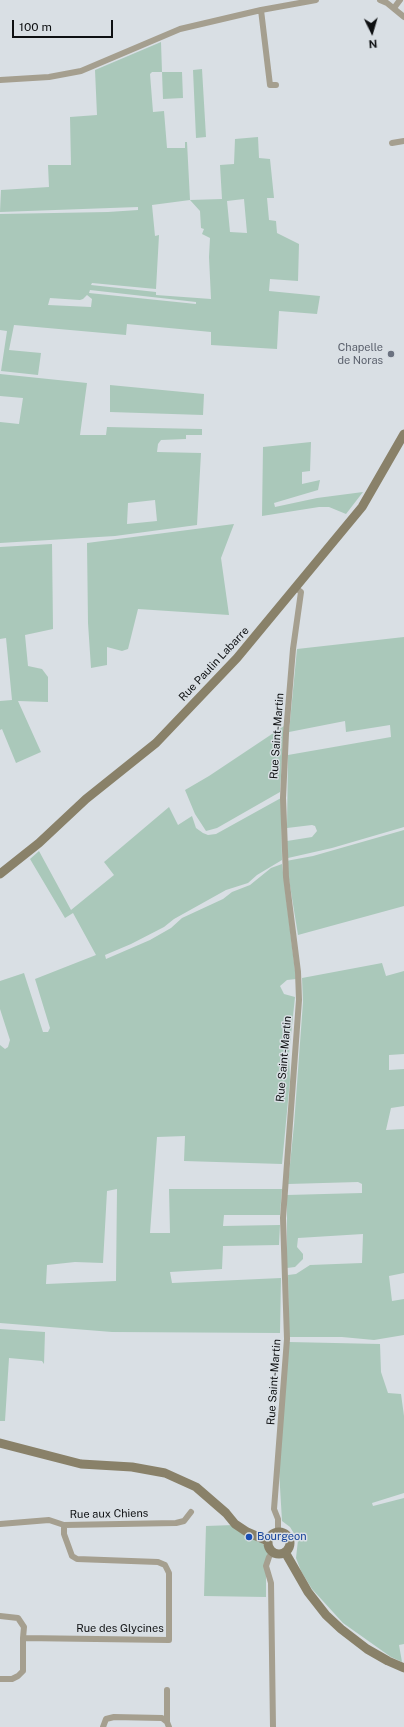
<!DOCTYPE html>
<style>
body{margin:0}
#map{position:relative;width:404px;height:1727px;overflow:hidden;background:#d9dfe4;font-family:"Public Sans",sans-serif}
canvas{display:block}
.north{position:absolute;left:352px;top:12px;width:40px;height:40px;-webkit-text-stroke:3px #d9dfe4;paint-order:stroke;rotate:175deg;font-size:11px;font-weight:700;line-height:16px;text-align:center;color:#0e1012}
.north::after{content:'';display:block;margin:auto;width:14px;height:18px;background:#0e1012;clip-path:polygon(50% 0,100% 100%,50% 72%,0 100%)}
.scale{position:absolute;left:12px;top:20px;width:101px;height:18px;box-sizing:border-box;border:2px solid #0e1012;border-top:0;padding-left:5px;font-size:12px;line-height:14px;white-space:nowrap;color:#0e1012;-webkit-text-stroke:3px #d9dfe4;paint-order:stroke}
</style>
<div id="map">
<canvas width="404" height="1727"></canvas>
<div class="north">N</div>
<div class="scale">100 m</div>
</div>
<script>
const ctx = document.querySelector('canvas').getContext('2d');
ctx.lineJoin = 'round';
function fillPath(path, color) { ctx.fillStyle = color; ctx.fill(path, 'evenodd'); }
const poly = rows => new Path2D(rows.map(r => 'M' + r).join(''));
function stroke(path, color, width, dash) { ctx.strokeStyle = color; ctx.lineWidth = width; ctx.lineCap = dash ? 'butt' : 'round'; ctx.setLineDash(dash || []); ctx.stroke(path); }
function label(font, color, halo, rows, align = 'center') {
  ctx.font = font + ' "Public Sans",sans-serif'; ctx.lineWidth = 3; ctx.setLineDash([]); ctx.textBaseline = 'middle'; ctx.strokeStyle = halo; ctx.fillStyle = color; for (const [text, x, y, turn = 0] of rows) {
    ctx.save(); ctx.translate(x, y); ctx.rotate((+turn || 0) * Math.PI / 180); ctx.textAlign = isNaN(turn) ? turn : align; if (halo) ctx.strokeText(text, 0, 0); ctx.fillText(text, 0, 0); ctx.restore();
  }
}
const green = poly([
 [161,42,162,72,182,72,183,98,163,99,162,72,152,72,150,74,153,112,164,111,167,148,185,148,185,142,187,142,190,200,222,199,220,165,234,164,235,139,258,137,259,158,270,159,274,198,267,198,269,220,276,221,277,233,299,244,298,281,270,279,269,291,320,296,317,314,279,311,277,349,211,345,211,332,127,324,126,335,14,325,9,350,41,353,38,375,1,371,7,331,0,330,0,214,108,212,138,210,138,207,0,212,1,190,49,187,48,165,71,165,70,117,97,115,95,70],
 [244,199,247,233,230,232,227,201],
 [190,200,200,211,201,228,204,229,202,234,210,238,209,257,211,299,156,295,156,292,91,285,92,283,156,289,159,235,155,236,152,205],
 [90,290,196,302,196,304,89,293],
 [87,295,92,299,91,307,48,305,50,298,80,300,83,299],
 [202,69,206,137,196,138,193,70],
 [0,374,87,383,80,435,106,435,107,427,202,429,202,435,186,435,186,439,161,440,158,444,157,452,201,453,197,525,115,536,0,543,0,422,19,424,23,398,0,396],
 [155,500,157,521,127,524,128,503],
 [110,385,204,394,203,415,110,412],
 [311,442,310,471,302,472,302,484,320,480,318,490,274,503,275,507,317,498,363,492,346,514,329,507,319,507,262,516,263,447],
 [234,524,221,558,229,615,138,609,128,649,122,651,107,647,107,665,91,668,88,623,87,543],
 [52,544,53,629,25,635,28,666,42,669,48,677,48,702,18,701,41,752,16,763,2,729,0,730,0,701,12,700,6,638,0,639,0,547],
 [404,637,404,827,332,848,288,858,287,841,312,837,317,831,315,826,312,825,287,828,288,755,391,737,390,725,346,732,345,721,289,732,297,649],
 [284,726,280,792,217,828,206,831,195,814,185,790,209,776],
 [281,798,282,860,257,875,248,883,226,890,174,919,164,927,131,944,105,955,106,959,150,940,171,928,182,918,223,899,232,892,250,885,271,868,282,864,296,979,287,980,280,986,284,994,295,997,289,1054,290,1080,282,1164,184,1161,185,1136,157,1137,150,1233,170,1233,169,1189,282,1189,280,1215,224,1215,223,1226,280,1225,279,1245,223,1246,222,1269,170,1272,172,1283,281,1278,280,1333,112,1332,0,1323,0,1045,5,1049,8,1047,10,1040,0,1009,0,981,24,973,43,1032,48,1032,50,1028,35,979,96,955,73,913,65,918,30,859,39,851,71,910,114,875,104,862,169,807,178,825,192,816,196,828,203,833,208,835,216,834],
 [117,1189,116,1281,46,1284,47,1265,75,1262,103,1263,107,1191],
 [404,830,404,906,298,935,286,861,313,856],
 [382,963,386,976,404,971,404,1054,389,1055,389,1070,404,1069,404,1106,391,1108,386,1130,404,1129,404,1273,389,1276,392,1301,404,1299,404,1335,374,1340,342,1337,289,1337,288,1275,296,1274,310,1265,362,1263,363,1234,298,1238,297,1247,303,1254,303,1259,295,1267,287,1268,287,1195,362,1193,362,1184,358,1182,288,1184,294,1125,303,1002,302,978],
 [0,1329,45,1332,44,1364,42,1361,9,1358,5,1421,0,1421],
 [289,1342,380,1344,381,1372,388,1393,401,1394,404,1416,404,1493,372,1503,373,1506,404,1498,404,1644,399,1645,402,1662,391,1657,343,1623,312,1589,301,1571,296,1558,298,1540,290,1527,282,1521,279,1470],
 [234,1525,266,1546,270,1555,266,1570,266,1597,204,1596,206,1526]
]);
const street = poly([
 [380,0,387,3,404,17],
 [394,8,400,0],
 [261,10,270,85,276,85],
 [0,80,49,77,81,71,180,29,261,10,316,0],
 [392,143,404,141],
 [0,1524,49,1520,64,1525,176,1523,184,1521,191,1512],
 [278,1533,278,1519,274,1509,287,1339,283,1218,299,1000,298,972,286,877,283,798,286,733,293,649,301,592,296,588],
 [0,1616,18,1618,24,1627,23,1638],
 [0,1679,12,1679,18,1676,23,1671,23,1638,169,1640,169,1573,165,1565,158,1562,77,1559,72,1556,64,1534,64,1525],
 [167,1722,167,1690],
 [103,1727,106,1719,114,1717,162,1718,167,1722,169,1727],
 [273,1727,271,1583,266,1566,269,1557,273,1552]
]);
const secondary = poly([
 [0,874,39,843,86,799,156,743,237,658,362,507,404,434],
 [0,1443,81,1464,132,1467,165,1473,196,1487,226,1513,235,1524,247,1532,268,1541],
 '268 1543a11 11 0 1 1 22 0a11 11 0 1 1-22 0Z',
 [285,1552,308,1592,326,1615,341,1629,367,1649,388,1661,404,1668]
]);
const markers = [
 [391,354,4,"#6b7280"],
 [249,1537,4,"#1a4fb4"]
];
const worshipNames = [
 ["Chapelle",383,348],
 ["de Noras",383,361]
];
const streetNames = [
 ["Rue Paulin Labarre",214,664,-47],
 ["Rue Saint-Martin",277,736,-86],
 ["Rue Saint-Martin",284,1059,-85],
 ["Rue Saint-Martin",274,1382,-86],
 ["Rue aux Chiens",109,1514,-1],
 ["Rue des Glycines",120,1629]
];
const transitNames = [
 ["Bourgeon",257,1537]
];
fillPath(green, '#aac8ba');
stroke(street, '#a59f8f', 6);
stroke(secondary, '#898169', 9);
for (const [x, y, r, color] of markers) { const dot = new Path2D(); dot.arc(x, y, r, 0, 2 * Math.PI); ctx.fillStyle = color; ctx.fill(dot); stroke(dot, '#d9dfe4', 1.5); }
label('11px', '#5b616d', '#d9dfe4', worshipNames, 'right');
label('11px', '#0e1012', '#d9dfe4', streetNames);
label('11px', '#164399', '#d9dfe4', transitNames, 'left');
</script>
